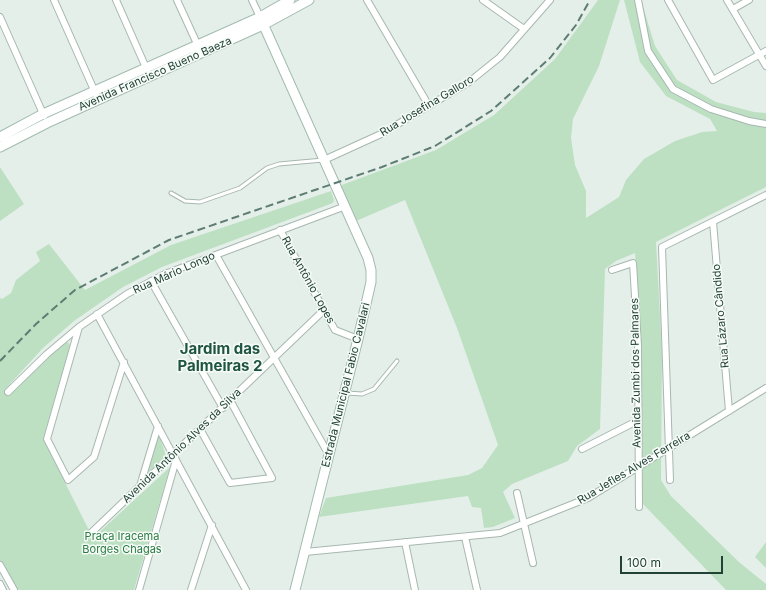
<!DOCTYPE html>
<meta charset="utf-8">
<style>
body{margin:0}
#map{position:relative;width:766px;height:590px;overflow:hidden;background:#e5efe9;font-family:Inter,sans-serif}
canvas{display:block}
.scale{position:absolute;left:620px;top:556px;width:103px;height:18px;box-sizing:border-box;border:2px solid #224236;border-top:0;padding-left:5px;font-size:12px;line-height:14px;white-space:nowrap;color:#224236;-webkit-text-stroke:3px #f6fbf8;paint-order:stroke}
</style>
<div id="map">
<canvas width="766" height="590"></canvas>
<div class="scale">100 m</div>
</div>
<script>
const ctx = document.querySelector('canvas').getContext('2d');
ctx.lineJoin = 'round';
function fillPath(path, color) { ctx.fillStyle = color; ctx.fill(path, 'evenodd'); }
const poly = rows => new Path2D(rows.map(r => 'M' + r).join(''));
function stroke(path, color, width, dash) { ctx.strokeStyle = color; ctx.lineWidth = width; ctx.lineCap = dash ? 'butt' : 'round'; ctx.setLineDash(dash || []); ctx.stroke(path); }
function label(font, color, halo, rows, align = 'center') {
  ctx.font = font + ' Inter,sans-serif'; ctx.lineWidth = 3; ctx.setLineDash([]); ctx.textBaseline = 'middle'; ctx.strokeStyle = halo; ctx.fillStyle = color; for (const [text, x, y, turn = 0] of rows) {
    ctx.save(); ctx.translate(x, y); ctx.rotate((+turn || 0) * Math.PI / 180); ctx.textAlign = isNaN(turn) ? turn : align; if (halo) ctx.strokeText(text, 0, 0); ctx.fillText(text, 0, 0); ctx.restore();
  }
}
const green = poly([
 [598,0,620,0,599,66,573,119,571,138,575,165,586,191,586,218,619,197,626,180,644,159,675,141,702,132,717,131,710,119,666,96,640,62,624,0,641,0,655,46,677,80,716,102,754,112,766,113,766,187,656,242,662,353,661,480,671,496,739,562,766,584,766,590,726,590,643,504,640,322,635,253,616,261,605,269,600,429,577,446,568,461,512,484,503,492,515,518,493,527,484,528,481,508,472,507,468,496,319,517,326,498,468,475,482,468,498,445,457,328,405,200,356,221,339,186,436,150,494,115,555,59],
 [0,167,24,204,0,221],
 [331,191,334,200,333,203,162,267,123,287,74,321,42,349,11,383,5,390,10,395,48,356,65,342,69,343,70,346,43,439,93,538,170,467,134,590,16,590,0,562,0,298,2,299,11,293,16,280,40,261,36,252,49,244,85,290,171,245],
 [159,434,166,456,148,473],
 [766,542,766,568,755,557]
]);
const lane = poly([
 [171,193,185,201,200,202,240,188,267,168,279,164,323,160],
 [347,393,362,394,374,389,397,361]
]);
const street = poly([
 [54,0,98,99],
 [116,0,147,70],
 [177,0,199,48],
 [252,0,260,17],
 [367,0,429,106],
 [483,0,524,29],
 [638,0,648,51,673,89,711,109,749,121,766,124],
 [668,0,713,80,766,51],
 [727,0,766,66],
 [733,9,749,0],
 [0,17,44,116],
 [324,160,381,134,469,82,500,57,550,0],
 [713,222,729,411],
 [280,230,335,330,358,339],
 [216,255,329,455],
 [612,270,633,263,638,346,639,507],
 [151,281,223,408],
 [97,314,246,590],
 [79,327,47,439,68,480,94,457,124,362],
 [8,392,47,354,79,327,127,294,165,274,343,207],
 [200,429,230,483,272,478,230,400],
 [582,449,637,421],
 [670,480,662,247,766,195],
 [140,486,158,426],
 [517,493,533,563],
 [91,533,324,310],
 [465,537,477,590],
 [405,542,415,590],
 [305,552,500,533,588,498,766,388],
 [0,565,14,590],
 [0,584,3,590],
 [139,590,176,460],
 [191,590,212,525]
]);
const secondary = poly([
 [260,17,368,258,371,270,371,282,358,339,295,590],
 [0,137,43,114,260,17,290,0],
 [0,147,47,123,263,25,309,0]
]);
const rail = poly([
 [0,361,36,324,75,290,169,240,382,167,435,146,491,111,550,58,576,25,590,0]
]);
const streetNames = [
 ["Avenida Francisco Bueno Baeza",155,74,-24],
 ["Rua Josefina Galloro",427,106,-31],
 ["Rua Mário Longo",174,273,-24],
 ["Rua Antônio Lopes",308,280,61],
 ["Rua Lázaro Cândido",721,316,-95],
 ["Avenida Zumbi dos Palmares",636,373,-91],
 ["Estrada Municipal Fabio Cavalari",346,385,-76],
 ["Avenida Antônio Alves da Silva",182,446,-44],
 ["Rua Jefles Alves Ferreira",634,468,-31]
];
const parkNames = [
 ["Praça Iracema",122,537],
 ["Borges Chagas",122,550]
];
const districtNames = [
 ["Jardim das",220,349],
 ["Palmeiras 2",220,366]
];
fillPath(green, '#bde0c3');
stroke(lane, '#a7b8b0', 5);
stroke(street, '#a7b8b0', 8);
stroke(secondary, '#a2bbb0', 11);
stroke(lane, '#fff', 3);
stroke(street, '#fff', 6);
stroke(secondary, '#fff', 9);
stroke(rail, '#5d7d72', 2, [8, 4]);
label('11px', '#224236', '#f6fbf8', streetNames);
label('11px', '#2a7b42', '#f6fbf8', parkNames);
label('bold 15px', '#1d5542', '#f6fbf8', districtNames);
</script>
